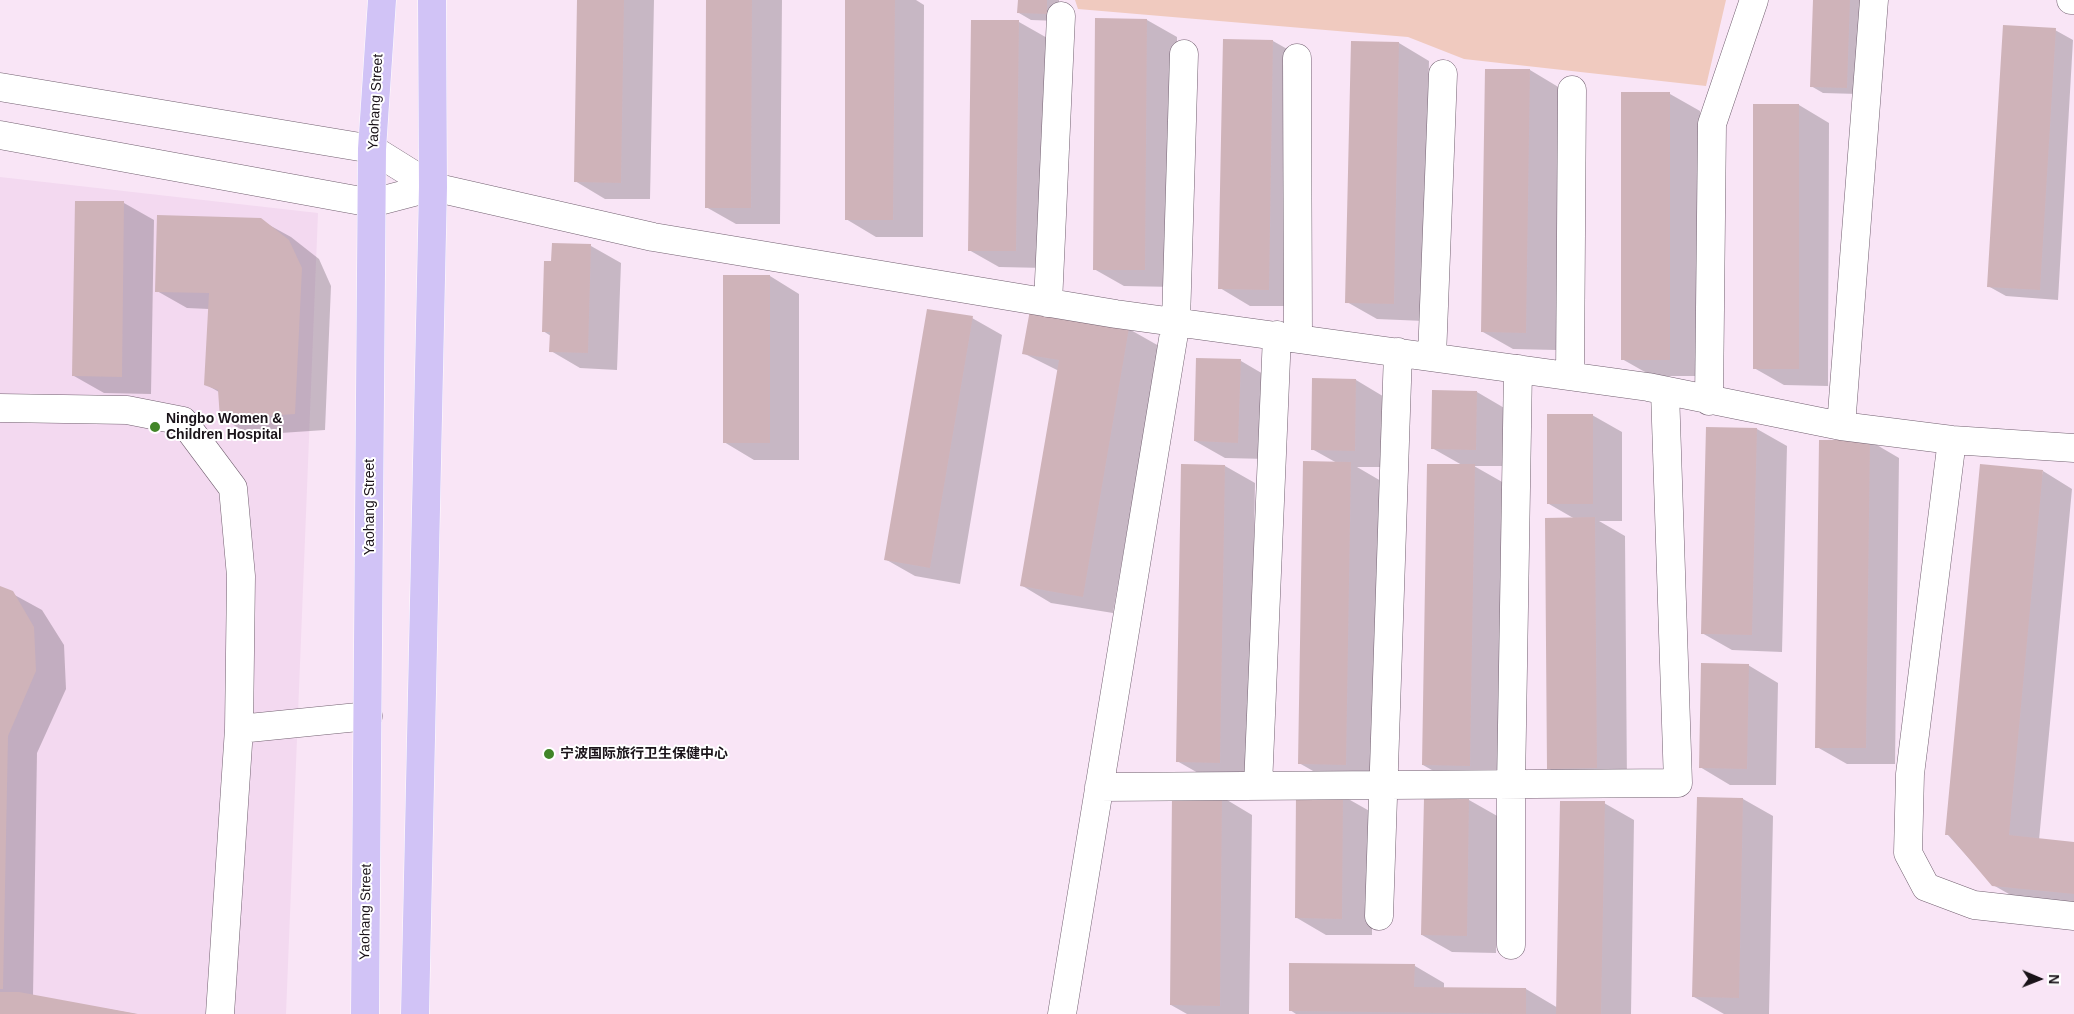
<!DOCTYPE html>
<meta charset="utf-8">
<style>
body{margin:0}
#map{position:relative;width:2074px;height:1014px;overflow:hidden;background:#f9e5f6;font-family:Arial,sans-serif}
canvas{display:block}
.north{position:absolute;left:2014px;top:954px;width:50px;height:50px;-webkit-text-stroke:4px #fff;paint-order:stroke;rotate:91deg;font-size:14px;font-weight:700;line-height:20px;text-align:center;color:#1a1319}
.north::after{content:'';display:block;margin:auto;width:18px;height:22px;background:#1a1319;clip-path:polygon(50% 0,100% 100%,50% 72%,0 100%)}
</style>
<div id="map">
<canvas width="2074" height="1014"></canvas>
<div class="north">N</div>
</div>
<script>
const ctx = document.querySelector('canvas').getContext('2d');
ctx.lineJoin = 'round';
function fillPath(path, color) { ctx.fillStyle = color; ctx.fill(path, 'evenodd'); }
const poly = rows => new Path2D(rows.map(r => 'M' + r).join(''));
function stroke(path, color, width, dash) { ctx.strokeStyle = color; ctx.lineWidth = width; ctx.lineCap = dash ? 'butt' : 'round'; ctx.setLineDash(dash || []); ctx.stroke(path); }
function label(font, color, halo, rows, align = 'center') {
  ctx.font = font + ' Arial,"Noto Sans SC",sans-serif'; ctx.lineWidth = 4; ctx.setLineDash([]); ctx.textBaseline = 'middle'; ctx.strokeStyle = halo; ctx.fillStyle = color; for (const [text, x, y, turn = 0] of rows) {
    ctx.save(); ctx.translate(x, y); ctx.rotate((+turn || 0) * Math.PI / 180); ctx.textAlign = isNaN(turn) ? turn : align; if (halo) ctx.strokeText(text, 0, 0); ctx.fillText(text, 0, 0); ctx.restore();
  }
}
const built = poly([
 [0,177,318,213,286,1014,0,1014]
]);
const green = poly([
 [1075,0,1726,0,1706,86,1464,59,1408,37,1078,9]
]);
const shadow = poly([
 [578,0,654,0,650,199,605,199,575,181],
 [707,0,782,0,780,224,736,224,706,207],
 [847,0,916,0,924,5,923,237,876,237,846,219],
 [1019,0,1059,0,1059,21,1031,20,1019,13],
 [1814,0,1862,0,1858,94,1823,93,1811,86],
 [1096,19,1147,20,1177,37,1175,287,1124,286,1094,269],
 [1019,22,1049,39,1046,268,999,267,969,250],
 [2055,30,2073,40,2058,300,2006,296,1988,286],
 [1273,41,1303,58,1298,306,1250,306,1220,288],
 [1399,43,1429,61,1424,321,1377,319,1347,302],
 [1530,70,1560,88,1556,350,1513,349,1483,332],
 [1670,94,1700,111,1699,376,1652,376,1622,359],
 [1799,105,1829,123,1828,386,1784,385,1754,368,1754,106],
 [124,203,154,220,151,394,104,393,74,376],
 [260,220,291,237,319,259,331,286,325,430,251,435,221,418,219,392,205,384,209,309,187,308,157,291],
 [591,246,621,263,617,370,580,368,551,351,551,336,543,331,552,262],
 [770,276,799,294,799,460,754,460,724,442],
 [972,318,1002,335,960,584,915,576,885,559],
 [1129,329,1159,346,1113,613,1051,603,1021,585,1059,371,1023,353],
 [1241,361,1270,378,1268,459,1225,458,1195,441],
 [1356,380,1386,398,1385,467,1357,467,1381,481,1376,781,1329,780,1299,763,1337,463,1312,449],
 [1477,392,1506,409,1505,466,1474,466,1504,483,1499,783,1453,782,1423,765,1462,465,1432,448],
 [1592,415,1622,432,1622,521,1599,521,1625,536,1627,785,1578,786,1548,768,1575,519,1549,504],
 [1707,428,1757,429,1787,446,1782,652,1732,650,1702,633],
 [1870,441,1899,458,1895,764,1847,764,1817,747],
 [1225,466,1255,483,1250,779,1207,778,1177,761],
 [2043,471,2072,489,2039,840,2074,843,2074,904,2016,898,1993,885,1947,834],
 [0,587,42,610,64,645,66,689,37,753,33,996,136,1014,0,1014],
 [1748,665,1778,683,1776,785,1730,785,1700,767],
 [1343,796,1373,813,1372,935,1326,935,1297,918],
 [1222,797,1252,815,1249,1014,1187,1014,1171,1005],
 [1698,798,1743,799,1773,816,1769,1014,1724,1014,1694,997],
 [1469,800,1499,817,1496,953,1452,952,1422,935],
 [1604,803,1634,820,1631,1014,1296,1014,1290,1010,1415,966,1444,983,1444,989,1526,989,1558,1008]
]);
const building = poly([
 [577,0,624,0,621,183,574,182],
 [706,0,752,0,751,208,705,208],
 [845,0,895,0,893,220,845,220],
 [1018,0,1047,0,1047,14,1017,13],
 [1813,0,1850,0,1847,88,1810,87],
 [1095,18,1147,19,1145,270,1093,270],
 [971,20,1019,20,1016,251,968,251],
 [2003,25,2056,28,2040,290,1987,287],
 [1223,39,1273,40,1269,290,1218,289],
 [1351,41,1399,42,1394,304,1345,303],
 [1485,69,1530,69,1526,333,1481,332],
 [1621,92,1670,92,1670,360,1621,360],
 [1753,104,1799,104,1799,369,1753,369],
 [75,201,124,201,122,377,72,376],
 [157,215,261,218,289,240,302,268,295,414,220,419,218,390,204,385,209,293,155,292],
 [552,243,591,244,588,353,549,352,550,332,542,332,544,261,551,261],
 [723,275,770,275,770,443,723,443],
 [927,309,973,316,930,568,884,560],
 [1030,310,1129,328,1083,597,1020,586,1059,360,1022,354],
 [1196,358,1241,359,1238,443,1194,441],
 [1312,378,1356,379,1355,451,1311,450],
 [1432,390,1477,391,1476,450,1431,449],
 [1547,414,1593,414,1593,504,1547,504],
 [1706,427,1757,428,1752,635,1701,634],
 [1819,440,1870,440,1866,748,1815,748],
 [1303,461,1351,462,1346,765,1298,764],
 [1181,464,1225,465,1220,763,1176,762],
 [1427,464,1475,464,1470,766,1422,765],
 [1980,464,2043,470,2009,835,2074,842,2074,894,1992,886,1949,835,1945,835],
 [1595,517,1597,768,1547,769,1545,518],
 [0,586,13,591,34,627,36,671,8,736,3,989,0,989],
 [1701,663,1749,664,1747,769,1699,768],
 [1296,794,1343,794,1342,919,1295,918],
 [1172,795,1222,796,1220,1006,1170,1005],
 [1697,797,1743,798,1739,998,1692,997],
 [1424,798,1469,799,1467,936,1421,935],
 [1560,801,1605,801,1601,1014,1556,1014],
 [1289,963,1415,964,1414,987,1526,988,1526,1014,1289,1011],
 [0,992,19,992,138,1014,0,1014]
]);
const minor = poly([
 [2071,0,2074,0],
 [1297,58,1298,338],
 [0,87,372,149,433,187,372,203,0,135],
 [433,187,653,237,1116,314,1648,387,1841,426,1952,440,2074,448],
 [1048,303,1061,16],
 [1432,357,1443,74],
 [1570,376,1572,90],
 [1709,401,1712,124,1754,0],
 [0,408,127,410,183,421,233,488,241,576,239,729,368,716],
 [1841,426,1874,0],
 [1952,440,1910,774,1908,853,1926,887,1974,905,2074,916],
 [1258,786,1277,335],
 [1099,787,1678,783,1665,391],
 [1379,916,1398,352],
 [1511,945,1511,785,1518,369],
 [220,1014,239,729],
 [1062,1014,1176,321,1184,54]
]);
const major = poly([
 [365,1014,372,149,382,0],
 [415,1014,433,187,432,0]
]);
const markers = [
 [155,427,6,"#418528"],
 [549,754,6,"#418528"]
];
const streetNames = [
 ["Yaohang Street",376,102,-87],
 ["Yaohang Street",370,507,-90],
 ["Yaohang Street",366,912,-89]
];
const poiNames = [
 ["Ningbo Women &",166,419],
 ["Children Hospital",166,435],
 ["宁波国际旅行卫生保健中心",560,754]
];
fillPath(built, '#f3d9f0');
fillPath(green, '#f0cabf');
fillPath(shadow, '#0003');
fillPath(building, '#cfb3b9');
stroke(minor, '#726070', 29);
stroke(major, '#fff', 29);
stroke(minor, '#fff', 28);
stroke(major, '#d1c3f6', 28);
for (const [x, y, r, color] of markers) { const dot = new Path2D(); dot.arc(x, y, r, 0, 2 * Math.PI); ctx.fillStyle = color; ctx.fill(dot); stroke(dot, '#fff', 2); }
label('14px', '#1a1319', '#fff', streetNames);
label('bold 14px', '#1a1319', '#fff', poiNames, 'left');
</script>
